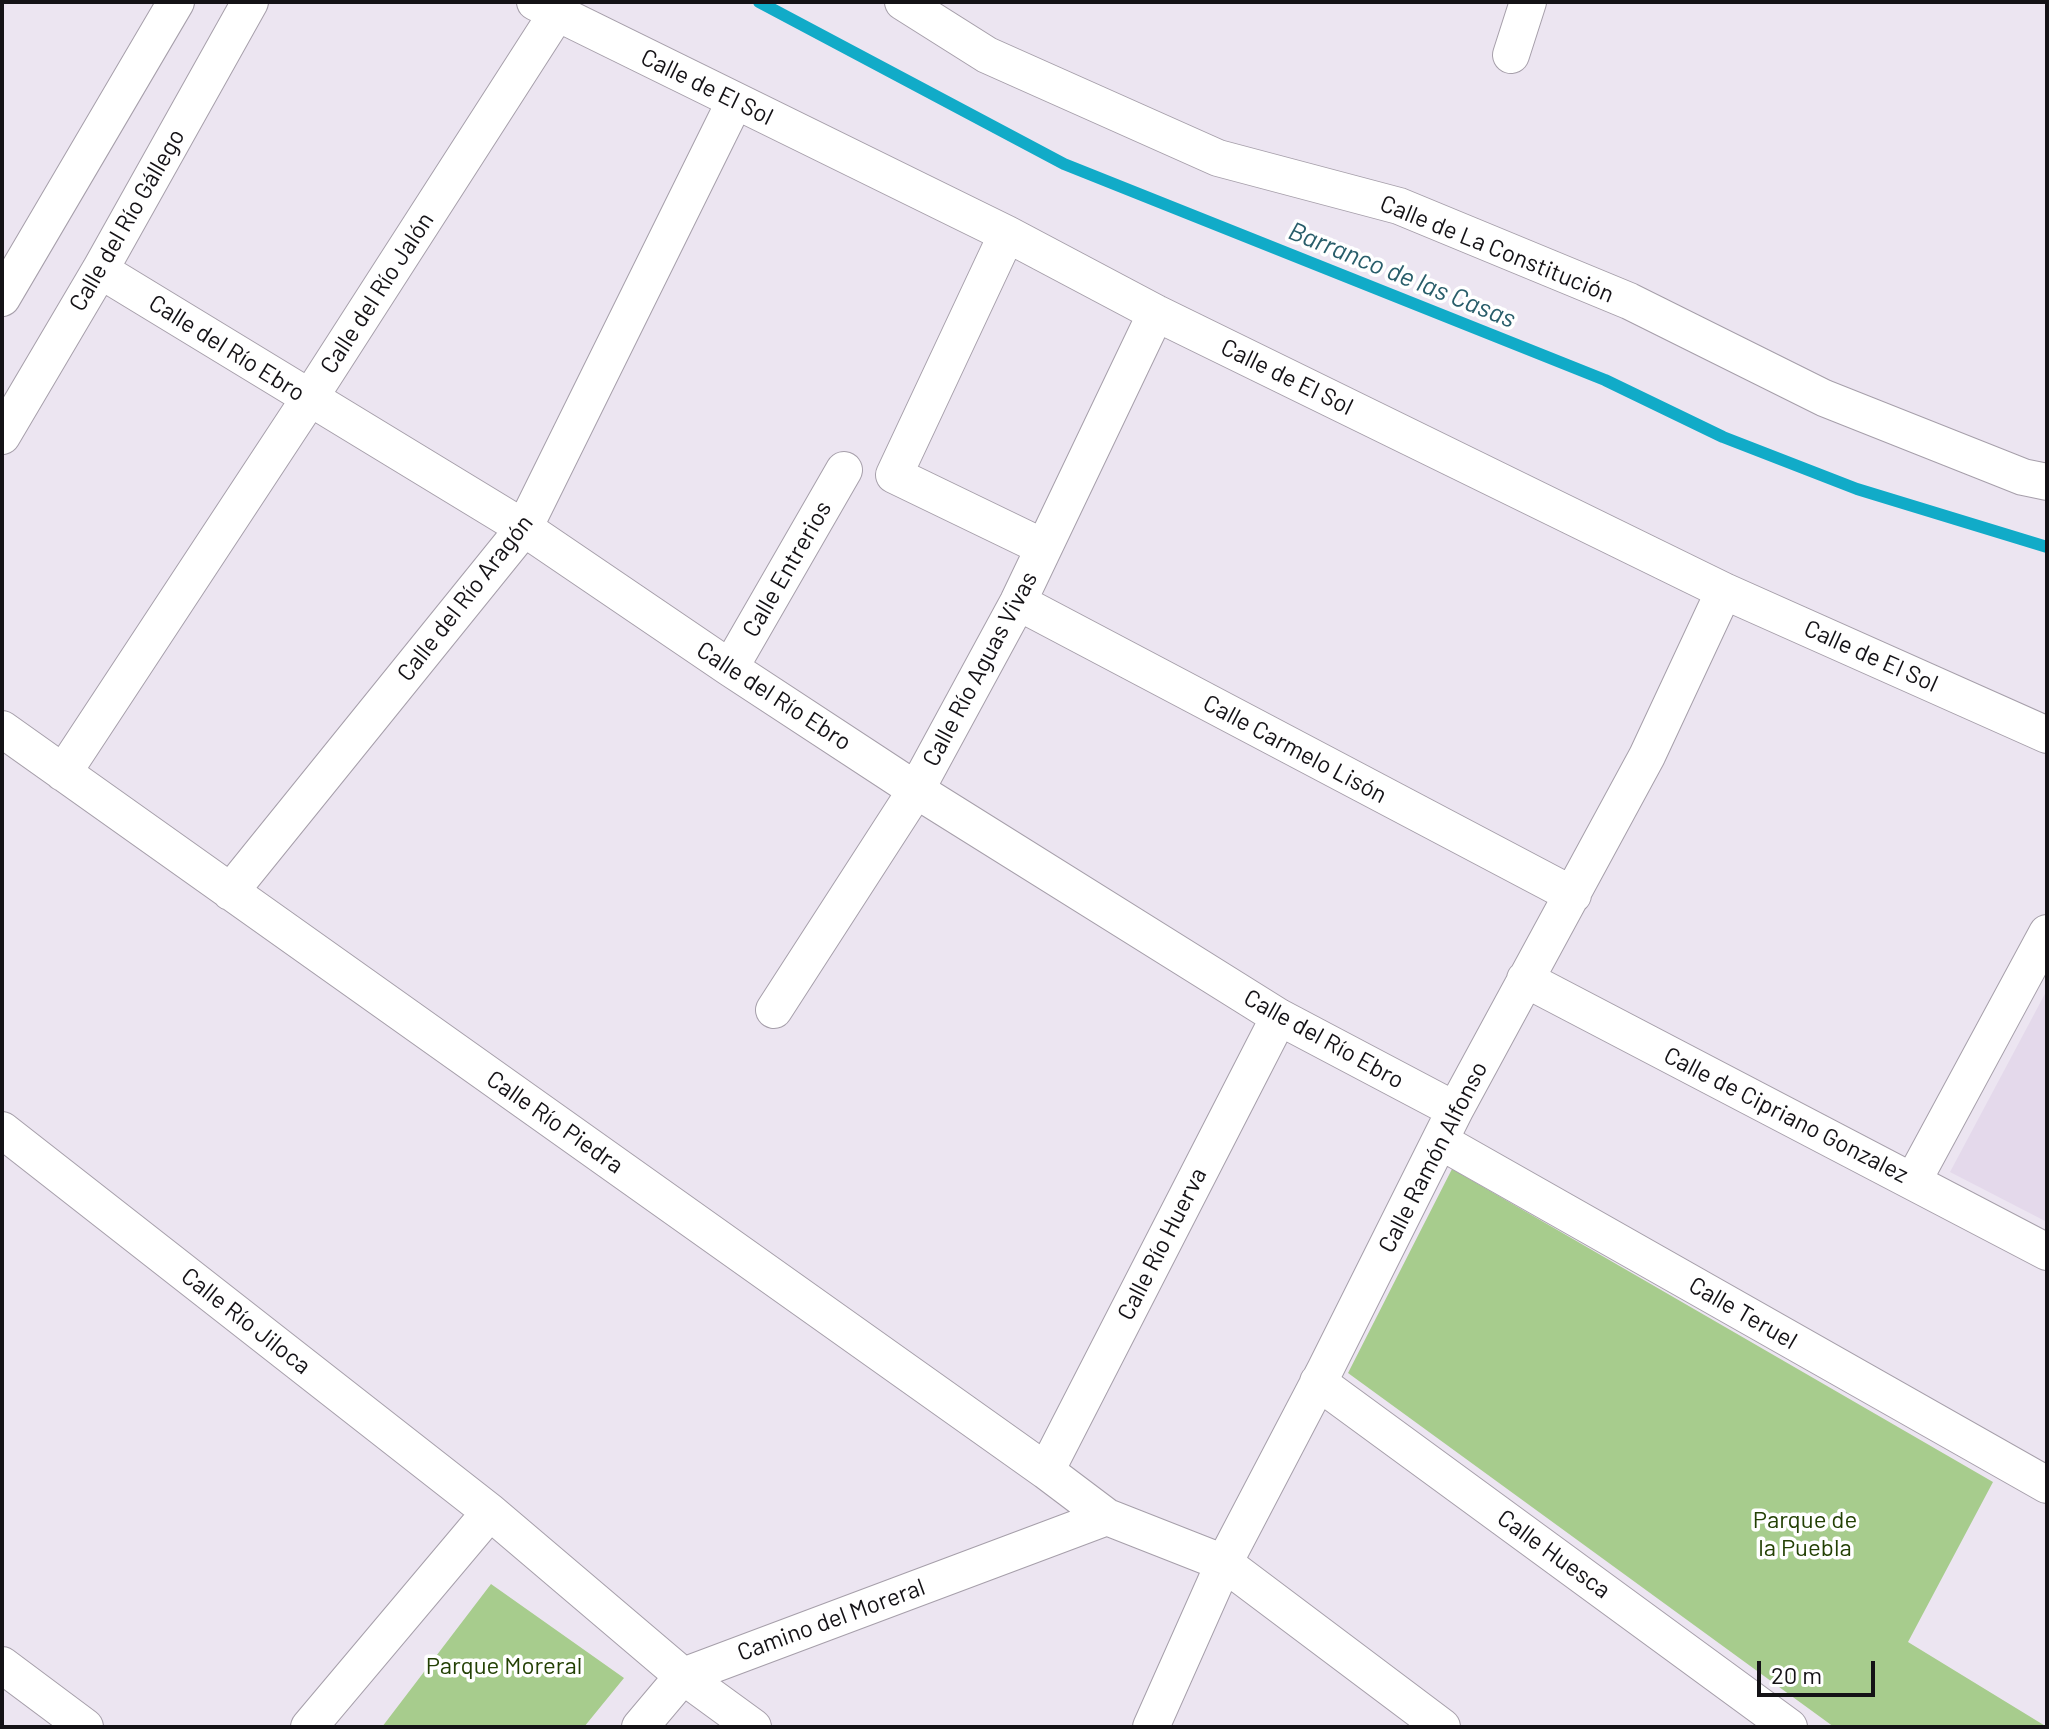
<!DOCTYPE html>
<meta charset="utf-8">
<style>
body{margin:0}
#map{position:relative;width:2049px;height:1729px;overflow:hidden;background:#ece5f1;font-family:Barlow,sans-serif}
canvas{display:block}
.frame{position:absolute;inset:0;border:4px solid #141216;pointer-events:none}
.scale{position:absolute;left:1757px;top:1661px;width:118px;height:36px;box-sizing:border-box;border:4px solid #141216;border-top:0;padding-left:10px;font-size:24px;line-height:28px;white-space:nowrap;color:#141216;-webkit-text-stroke:6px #fff;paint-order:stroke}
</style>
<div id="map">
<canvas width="2049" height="1729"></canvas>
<div class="frame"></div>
<div class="scale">20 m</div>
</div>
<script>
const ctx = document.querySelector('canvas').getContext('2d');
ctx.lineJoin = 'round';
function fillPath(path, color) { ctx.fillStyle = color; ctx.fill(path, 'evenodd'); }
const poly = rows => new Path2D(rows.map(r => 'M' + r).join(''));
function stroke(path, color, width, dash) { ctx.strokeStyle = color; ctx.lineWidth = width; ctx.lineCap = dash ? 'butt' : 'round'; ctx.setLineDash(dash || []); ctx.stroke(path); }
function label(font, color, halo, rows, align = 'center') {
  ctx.font = font + ' Barlow,sans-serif'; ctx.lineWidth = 7; ctx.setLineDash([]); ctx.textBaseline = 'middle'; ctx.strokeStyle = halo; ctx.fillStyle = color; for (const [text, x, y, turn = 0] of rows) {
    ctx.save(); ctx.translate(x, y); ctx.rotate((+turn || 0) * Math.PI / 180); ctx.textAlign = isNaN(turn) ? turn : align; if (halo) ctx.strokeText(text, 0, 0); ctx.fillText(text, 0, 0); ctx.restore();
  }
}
const built = poly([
 [2047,990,2047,1222,1950,1172]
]);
const green = poly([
 [1452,1169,1993,1482,1908,1642,2047,1727,1834,1727,1348,1373],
 [491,1584,624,1678,584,1727,382,1727]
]);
const stream = poly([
 [759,2,1064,164,1605,380,1723,437,1857,489,2047,547]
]);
const minor = poly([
 [535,2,1007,234,1156,313,1724,591,2047,735],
 [903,2,987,55,1218,158,1399,206,1629,301,1824,398,2023,477,2047,482],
 [1511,55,1528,2],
 [1007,234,894,475,1043,547],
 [100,270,524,528,730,668,916,790,1279,1017,1455,1110],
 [2,298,176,2],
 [2,436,100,270,250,2],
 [1018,602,1573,895],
 [730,668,844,470],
 [2,729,1046,1471,1107,1517],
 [63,773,309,399,557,13],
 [230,892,524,528,735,101],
 [1525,979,2047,1252],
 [774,1010,916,790,1018,602,1156,313],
 [2,1130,490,1512,683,1676,753,1727],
 [1440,1141,2047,1485],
 [1913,1181,2047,933],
 [1318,1382,1789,1727],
 [1046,1471,1279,1017],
 [2,1665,85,1727],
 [309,1727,490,1512],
 [640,1727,683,1676,1107,1517,1224,1563,1442,1727],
 [1151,1727,1224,1563,1325,1370,1455,1110,1647,756,1724,591]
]);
const streetNames = [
 ["Calle de El Sol",707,87,26],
 ["Calle del Río Gállego",127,220,-60],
 ["Calle de La Constitución",1497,249,22],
 ["Calle del Río Jalón",377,293,-57],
 ["Calle del Río Ebro",227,348,32],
 ["Calle de El Sol",1287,377,26],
 ["Calle Entrerios",787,569,-60],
 ["Calle del Río Aragón",465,598,-52],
 ["Calle de El Sol",1871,656,24],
 ["Calle Río Aguas Vivas",980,669,-62],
 ["Calle del Río Ebro",774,696,33],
 ["Calle Carmelo Lisón",1295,749,28],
 ["Calle del Río Ebro",1324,1039,29],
 ["Calle de Cipriano Gonzalez",1786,1115,27],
 ["Calle Río Piedra",555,1122,35],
 ["Calle Ramón Alfonso",1433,1157,-63],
 ["Calle Río Huerva",1162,1244,-63],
 ["Calle Teruel",1743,1313,30],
 ["Calle Río Jiloca",246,1321,38],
 ["Calle Huesca",1554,1554,36],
 ["Camino del Moreral",831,1620,-20]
];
const parkNames = [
 ["Parque de",1805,1520],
 ["la Puebla",1805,1548],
 ["Parque Moreral",504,1666]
];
const waterNames = [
 ["Barranco de las Casas",1402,275,22]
];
fillPath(built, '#e4d9eb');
fillPath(green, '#a7cc8d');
stroke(stream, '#11abc8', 12);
stroke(minor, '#a69faa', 38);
stroke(minor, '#fff', 36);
label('24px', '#141216', '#fff', streetNames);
label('24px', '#234004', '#fff', parkNames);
label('italic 26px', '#285d6a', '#fff', waterNames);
</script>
